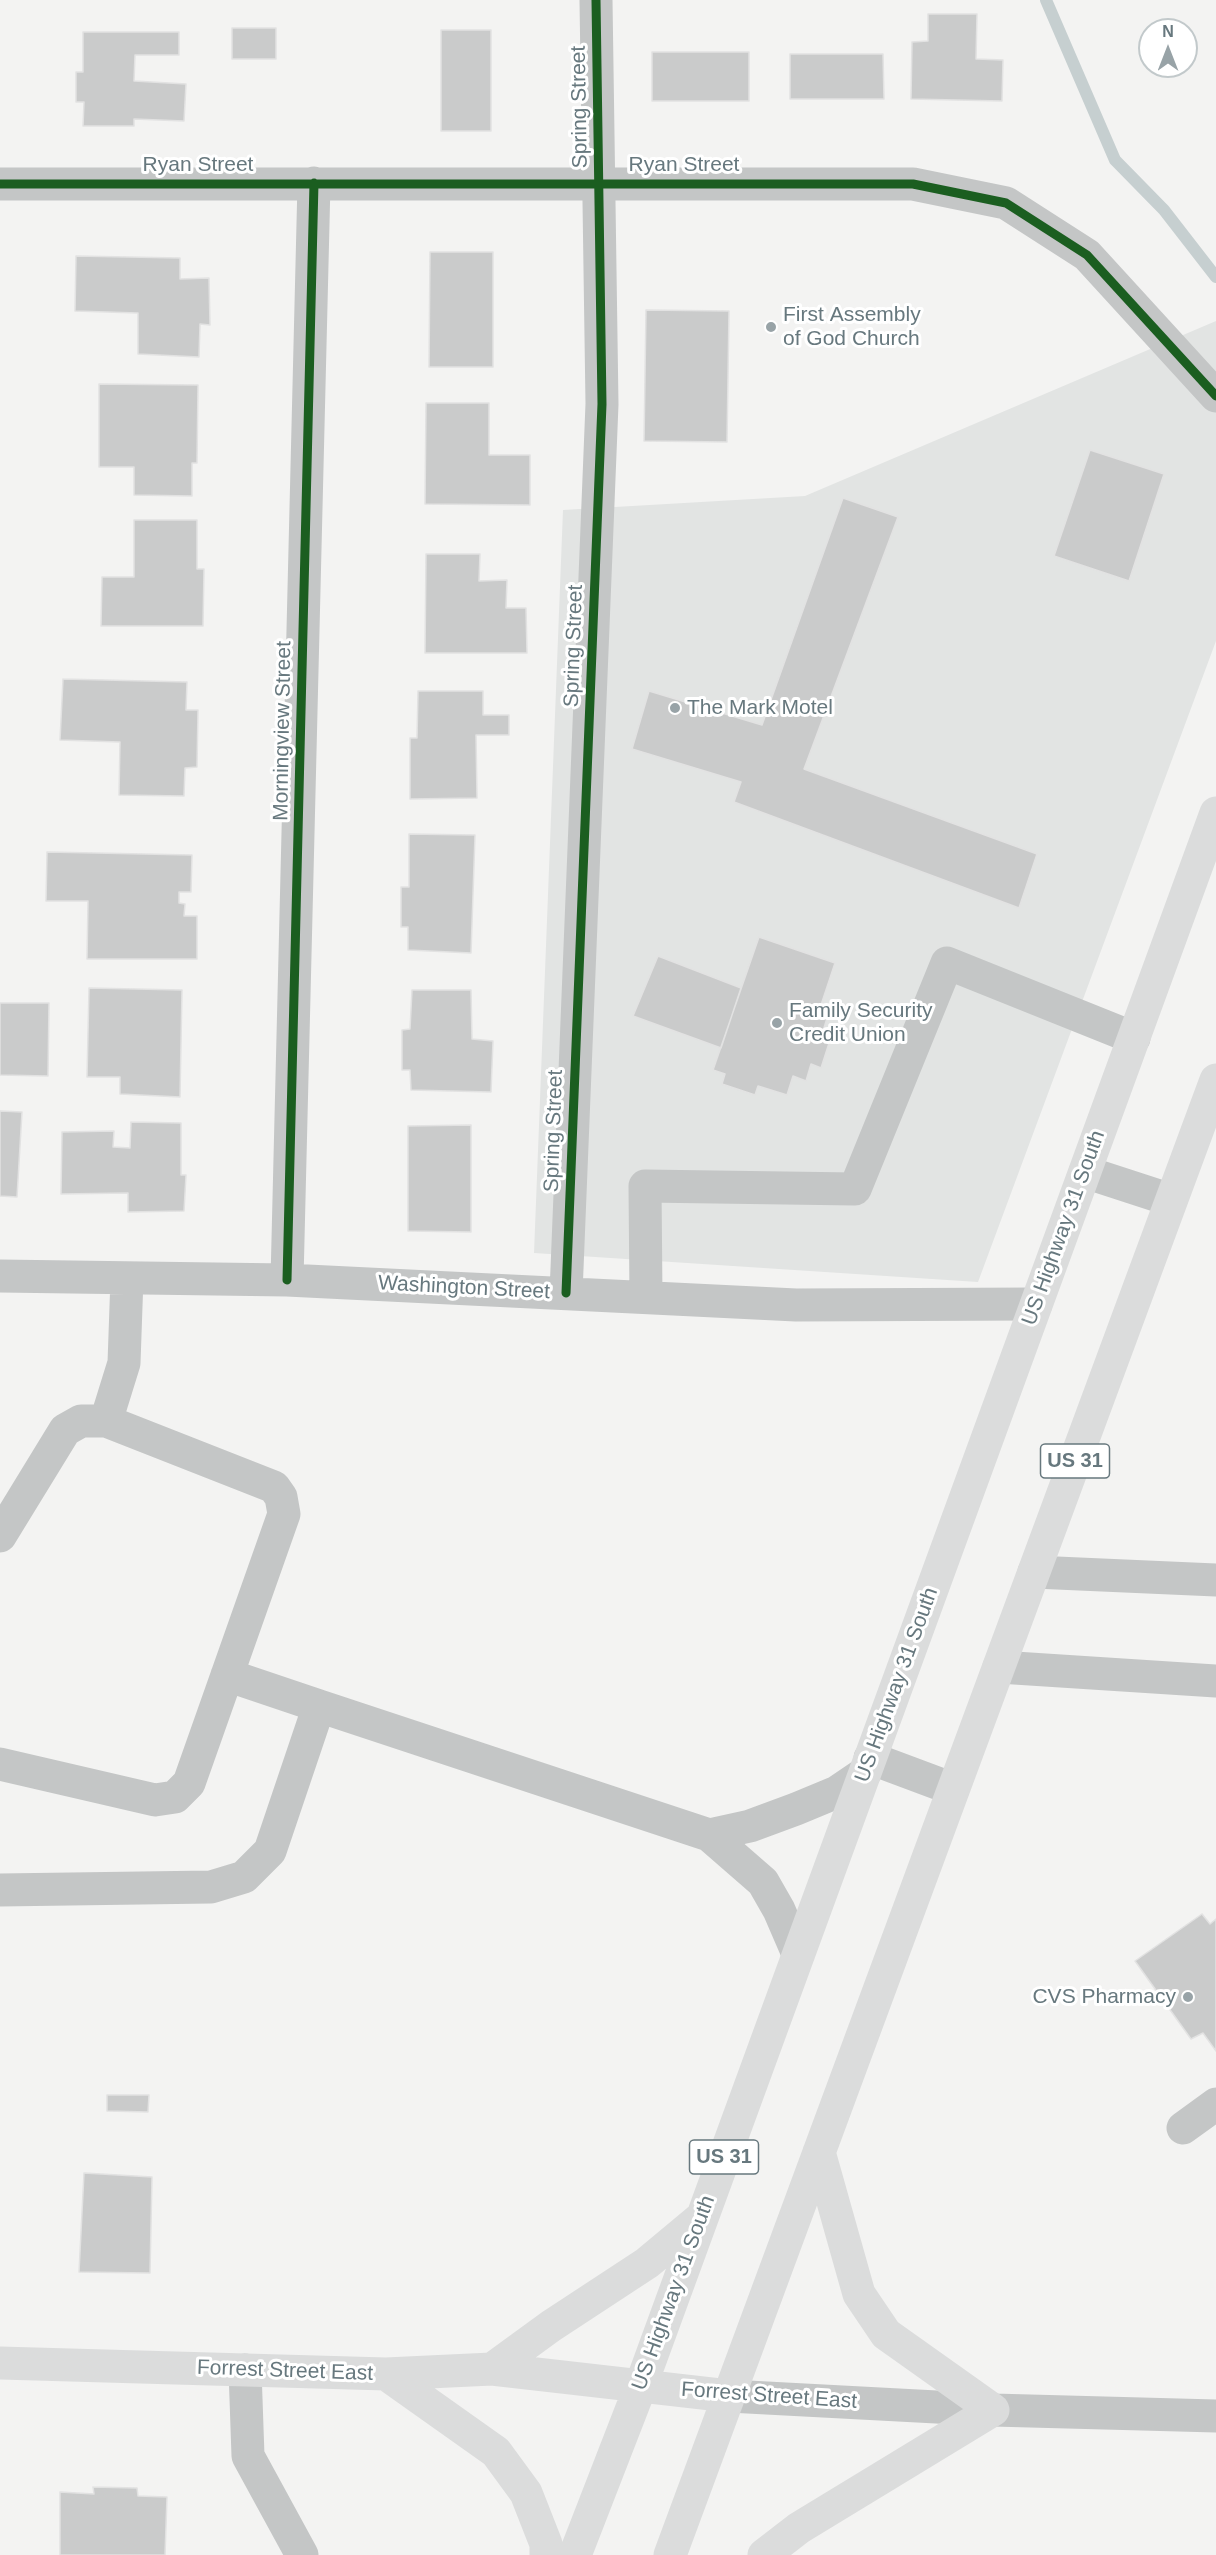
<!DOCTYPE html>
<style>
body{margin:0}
#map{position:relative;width:1216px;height:2555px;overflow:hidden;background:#f3f3f2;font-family:Arial,sans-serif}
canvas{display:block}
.north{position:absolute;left:1138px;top:18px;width:60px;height:60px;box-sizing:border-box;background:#fff;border:2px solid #c2c9cb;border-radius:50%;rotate:0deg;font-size:16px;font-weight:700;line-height:24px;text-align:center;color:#67787e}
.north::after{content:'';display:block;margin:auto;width:21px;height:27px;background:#98a3a7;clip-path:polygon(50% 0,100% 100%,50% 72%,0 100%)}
</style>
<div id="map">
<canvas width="1216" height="2555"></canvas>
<div class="north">N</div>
</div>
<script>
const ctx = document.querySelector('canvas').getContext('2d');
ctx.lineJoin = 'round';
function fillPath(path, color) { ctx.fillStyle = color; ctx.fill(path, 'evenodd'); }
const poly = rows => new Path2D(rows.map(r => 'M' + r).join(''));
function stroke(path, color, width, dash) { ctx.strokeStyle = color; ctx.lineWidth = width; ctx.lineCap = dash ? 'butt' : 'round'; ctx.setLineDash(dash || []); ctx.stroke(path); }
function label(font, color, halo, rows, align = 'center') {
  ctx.font = font + ' Arial,sans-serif'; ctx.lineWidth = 6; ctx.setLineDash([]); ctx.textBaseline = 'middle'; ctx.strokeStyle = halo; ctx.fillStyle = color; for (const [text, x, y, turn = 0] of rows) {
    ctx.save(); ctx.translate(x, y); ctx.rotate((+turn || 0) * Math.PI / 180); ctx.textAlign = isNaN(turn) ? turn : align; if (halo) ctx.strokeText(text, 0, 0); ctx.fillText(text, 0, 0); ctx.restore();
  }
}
const built = poly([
 [1216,321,1216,641,978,1282,534,1253,563,510,805,496]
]);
const stream = poly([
 [1046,0,1115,160,1164,210,1216,277]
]);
const building = poly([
 [928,14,977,14,976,59,1003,60,1002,101,911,99,912,42,928,41,928,14],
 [232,28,276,28,276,59,232,59,232,28],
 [441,30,491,30,491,131,441,131,441,30],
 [83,32,179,32,179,55,135,55,134,81,186,84,184,121,134,119,134,126,83,126,84,102,76,102,76,72,83,72,83,32],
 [652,52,749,52,749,101,652,101,652,52],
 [790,54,883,54,884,99,790,99,790,54],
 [430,252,493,252,493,367,429,367,430,252],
 [76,256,180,258,180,279,209,278,210,325,200,324,199,357,138,354,138,313,75,311,76,256],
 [646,310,729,311,727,442,644,441,646,310],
 [99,384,198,385,197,463,192,463,192,496,134,495,134,467,99,467,99,384],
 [426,403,489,403,489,455,530,455,530,505,425,504,426,403],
 [1090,450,1164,474,1129,581,1054,556,1090,450],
 [843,498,898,517,804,769,1037,854,1019,908,734,802,741,782,632,749,649,691,762,725,843,498],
 [134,520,197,520,197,569,204,569,203,626,101,626,102,577,134,577,134,520],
 [426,554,480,554,479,581,507,580,506,608,526,608,527,653,425,653,426,554],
 [63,679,187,682,186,710,198,710,197,767,185,768,184,796,119,795,120,742,60,740,63,679],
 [418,691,483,691,483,715,509,715,509,735,476,735,477,798,410,799,410,738,417,738,418,691],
 [409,834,475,835,471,953,408,950,408,927,401,927,401,887,409,887,409,834],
 [47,852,192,855,191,892,179,892,179,903,185,904,184,916,197,916,197,959,87,959,88,901,46,901,47,852],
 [759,937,835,963,820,1008,829,1012,822,1034,831,1037,821,1068,811,1064,806,1081,793,1076,787,1095,758,1086,755,1095,722,1084,725,1074,713,1070,759,937],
 [658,956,741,988,721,1048,633,1016,658,956],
 [89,988,182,990,180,1097,120,1094,120,1077,87,1077,89,988],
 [412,990,471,990,472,1039,493,1041,491,1092,411,1090,410,1070,402,1070,402,1030,410,1029,412,990],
 [0,1003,49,1003,48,1076,0,1075,0,1003],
 [0,1111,22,1112,17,1197,0,1196,0,1111],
 [131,1122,181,1123,181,1175,186,1175,184,1211,128,1212,128,1193,61,1194,62,1132,114,1131,113,1147,130,1148,131,1122],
 [471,1125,471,1232,408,1231,408,1126,471,1125],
 [1202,1914,1210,1924,1216,1919,1216,2051,1203,2033,1191,2039,1135,1961,1202,1914],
 [107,2095,149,2095,148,2112,107,2111,107,2095],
 [84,2173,152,2177,150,2273,79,2272,84,2173],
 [93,2487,137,2488,138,2496,167,2497,165,2555,60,2555,60,2492,94,2494,93,2487]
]);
const minor = poly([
 [0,184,913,184,1006,203,1087,255,1216,396],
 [1085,1172,1171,1200],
 [0,1276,287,1280,796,1305,1036,1304],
 [287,1280,314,183],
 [566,1293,602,404,596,0],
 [646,1297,645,1186,855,1189,947,963,1134,1038],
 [106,1421,124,1363,127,1278],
 [0,1536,65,1430,81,1421,106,1421,274,1487,281,1497,284,1514,189,1783,175,1797,155,1800,0,1764],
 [1034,1572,1216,1580],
 [999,1667,1216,1681],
 [227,1675,319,1706],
 [870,1758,953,1789],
 [0,1890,211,1887,244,1877,270,1851,319,1706,709,1835],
 [798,1954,779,1910,763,1882,709,1835,750,1826,796,1809,837,1792,865,1773],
 [1183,2128,1216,2104],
 [245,2370,248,2456,302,2555],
 [729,2396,993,2410,1216,2416]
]);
const major = poly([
 [0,2363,386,2374,492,2369,729,2396],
 [492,2369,551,2326,647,2263,701,2218],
 [386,2374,496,2452,526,2493,546,2544,546,2555],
 [575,2555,641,2385,1216,813],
 [670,2555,1216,1080],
 [764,2555,799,2528,993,2410,886,2334,859,2294,819,2152]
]);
const cycleway = poly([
 [0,184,913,184,1006,203,1087,255,1216,396],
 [287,1280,314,183],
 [566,1293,602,404,596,0]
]);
const markers = [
 [771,327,6,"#98a3a7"],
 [675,708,6,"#98a3a7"],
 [777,1023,6,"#98a3a7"],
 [1188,1997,6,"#98a3a7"]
];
const shields = [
 [1075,1461,69],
 [724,2157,69]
];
const shieldNames = [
 ["US 31",1075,1461],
 ["US 31",724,2157]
];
const streetNames = [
 ["Spring Street",580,107,-91],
 ["Ryan Street",198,165],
 ["Ryan Street",684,165],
 ["Spring Street",574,646,-88],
 ["Morningview Street",283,731,-89],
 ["Spring Street",554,1131,-88],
 ["US Highway 31 South",1064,1228,-70],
 ["Washington Street",464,1288,3],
 ["US Highway 31 South",897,1685,-70],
 ["US Highway 31 South",674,2293,-70],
 ["Forrest Street East",285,2371,2],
 ["Forrest Street East",769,2396,4]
];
const poiNames = [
 ["First Assembly",783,315],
 ["of God Church",783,339],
 ["The Mark Motel",687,708],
 ["Family Security",789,1011],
 ["Credit Union",789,1035],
 ["CVS Pharmacy",1176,1997,"right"]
];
fillPath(built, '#e2e4e3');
stroke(stream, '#c6cfd0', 12);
fillPath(building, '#cacbcb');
stroke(building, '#e2e2e2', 1.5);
stroke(minor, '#c4c6c6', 33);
stroke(major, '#dbdcdc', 33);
stroke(cycleway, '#1b5e20', 9);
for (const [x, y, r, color] of markers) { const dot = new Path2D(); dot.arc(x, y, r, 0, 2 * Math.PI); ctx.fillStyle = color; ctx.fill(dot); stroke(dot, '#fff', 2); }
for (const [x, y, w] of shields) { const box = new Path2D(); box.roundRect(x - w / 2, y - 17, w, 34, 4.5); ctx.fillStyle = '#fff'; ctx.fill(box); stroke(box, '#67787e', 1.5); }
label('bold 20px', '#67787e', null, shieldNames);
label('21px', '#67787e', '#fff', streetNames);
label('21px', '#67787e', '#fff', poiNames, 'left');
</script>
